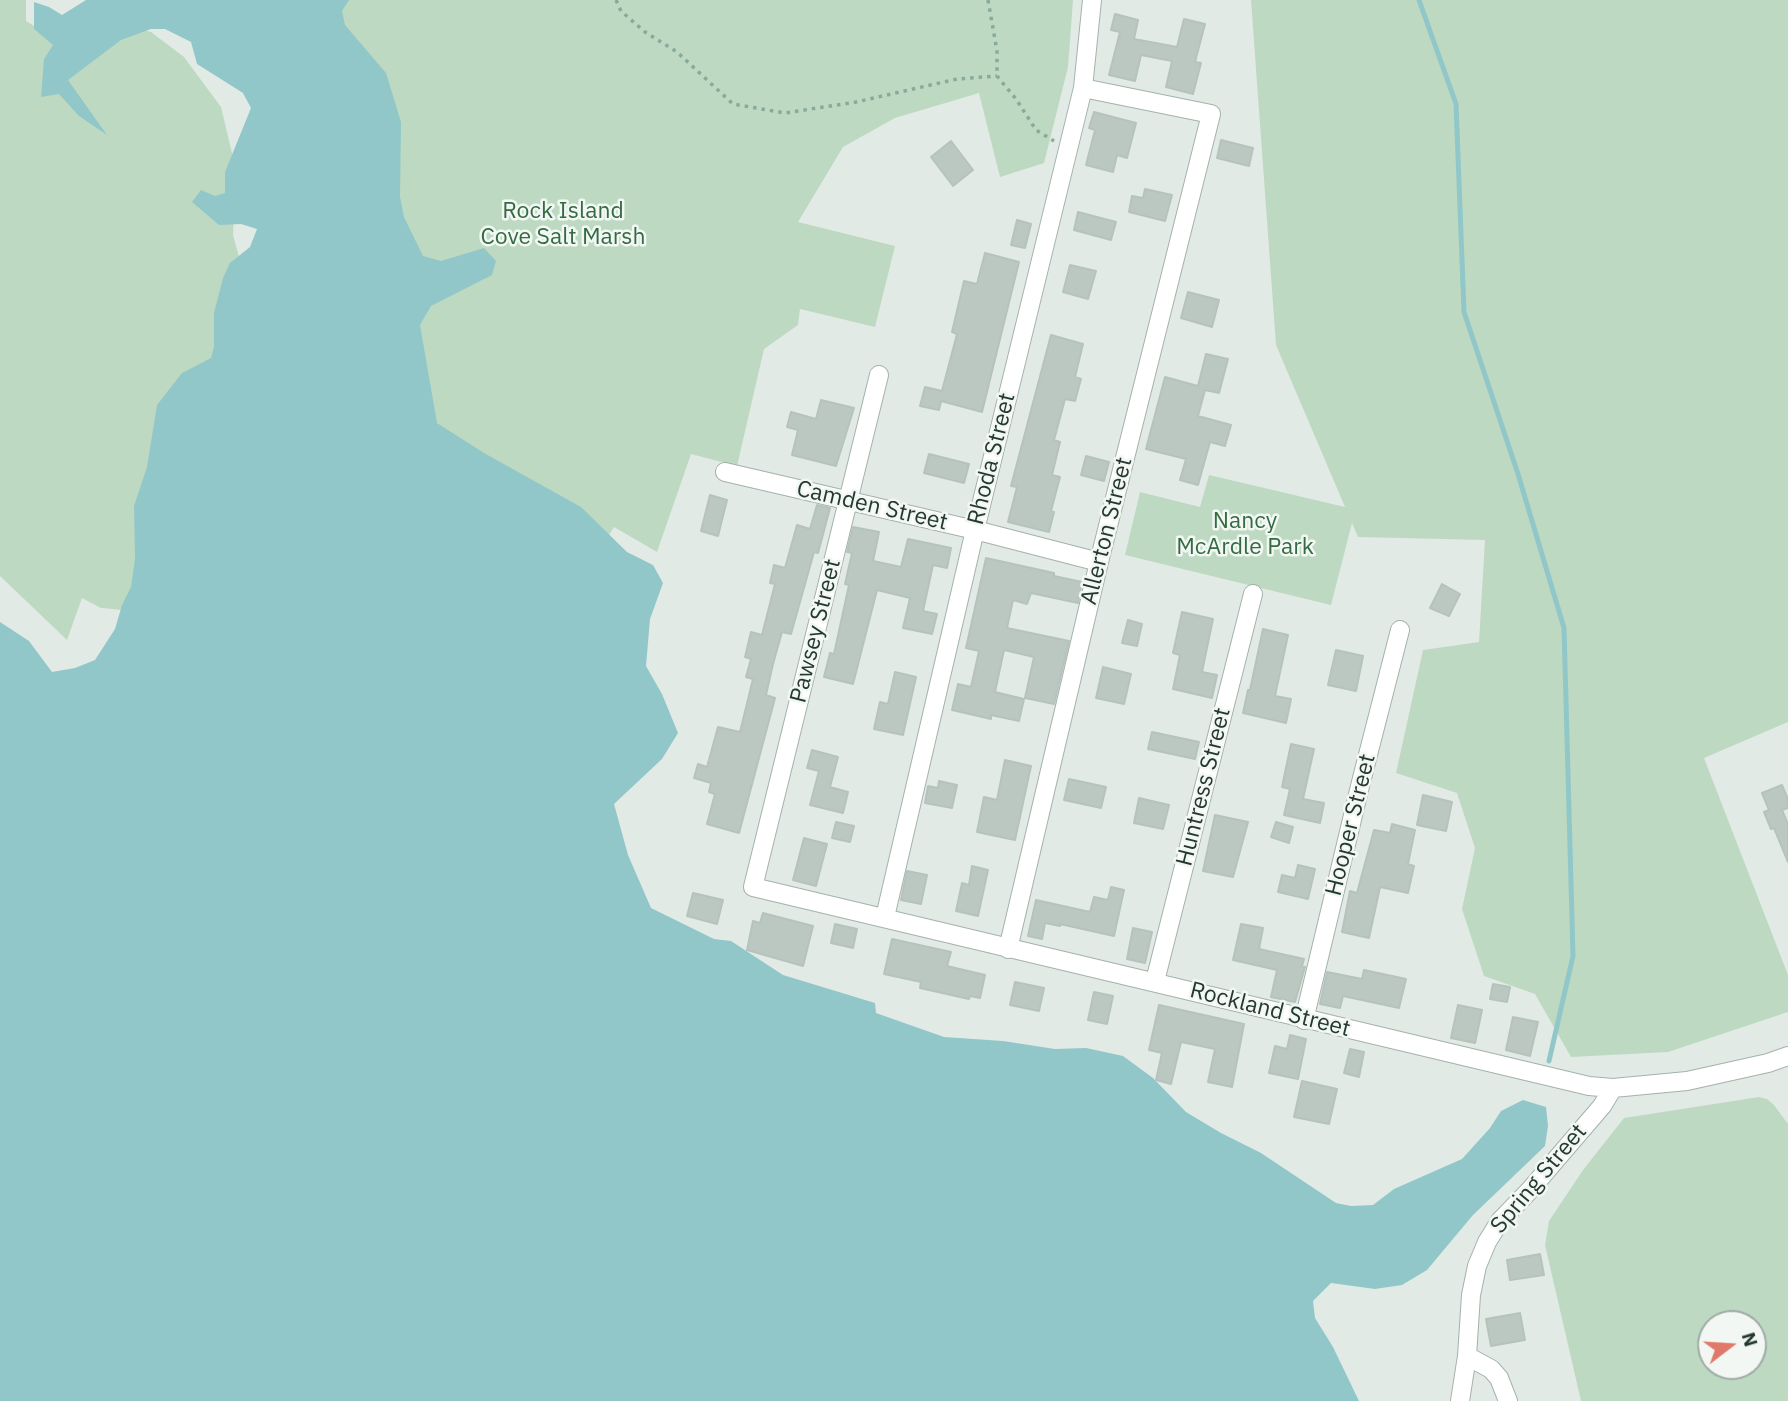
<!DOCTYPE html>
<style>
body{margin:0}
#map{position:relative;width:1788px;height:1401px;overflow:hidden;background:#e2eae6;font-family:"IBM Plex Sans",sans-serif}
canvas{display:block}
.north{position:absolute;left:1697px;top:1310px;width:70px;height:70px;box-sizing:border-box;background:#f2f7f4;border:2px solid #a0aba6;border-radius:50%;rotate:73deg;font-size:19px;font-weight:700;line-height:28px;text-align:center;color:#243931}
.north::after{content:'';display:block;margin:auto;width:24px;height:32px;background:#e0796a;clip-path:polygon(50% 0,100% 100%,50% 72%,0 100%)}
</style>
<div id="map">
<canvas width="1788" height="1401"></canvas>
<div class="north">N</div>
</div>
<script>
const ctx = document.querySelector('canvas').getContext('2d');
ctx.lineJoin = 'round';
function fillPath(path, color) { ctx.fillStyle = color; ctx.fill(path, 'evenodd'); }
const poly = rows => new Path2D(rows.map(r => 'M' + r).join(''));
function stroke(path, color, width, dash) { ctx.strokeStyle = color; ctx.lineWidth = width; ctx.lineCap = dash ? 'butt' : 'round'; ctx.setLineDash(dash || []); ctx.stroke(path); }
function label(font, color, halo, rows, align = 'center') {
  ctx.font = font + ' "IBM Plex Sans",sans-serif'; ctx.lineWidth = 5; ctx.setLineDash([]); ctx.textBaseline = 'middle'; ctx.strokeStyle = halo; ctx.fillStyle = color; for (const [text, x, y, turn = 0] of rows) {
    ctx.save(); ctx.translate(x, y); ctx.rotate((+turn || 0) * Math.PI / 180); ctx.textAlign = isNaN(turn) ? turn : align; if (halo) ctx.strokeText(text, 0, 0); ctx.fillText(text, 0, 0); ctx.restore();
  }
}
const green = poly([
 [0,0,26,0,26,21,47,34,132,26,151,32,184,57,221,107,236,170,233,235,251,300,144,572,123,610,101,608,82,598,67,640,0,576],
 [159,0,1073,0,1068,67,1044,163,1000,177,979,93,895,118,843,147,798,222,895,246,875,327,800,309,798,325,764,349,737,466,691,454,657,552,614,527,586,573,437,423,267,132,228,69],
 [1251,0,1788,0,1788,722,1704,758,1788,975,1788,1012,1668,1052,1571,1057,1535,994,1484,976,1462,909,1475,848,1457,793,1396,773,1423,650,1479,642,1485,540,1358,537,1352,523,1331,605,1125,555,1140,492,1200,507,1209,475,1345,507,1276,345],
 [1759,1097,1767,1099,1774,1105,1788,1124,1788,1401,1581,1401,1545,1245,1549,1221,1583,1170,1624,1118],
 [1711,1324,1753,1324,1753,1366,1711,1366]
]);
const water = poly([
 [86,0,349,0,342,11,345,25,386,73,401,122,400,197,404,217,423,256,441,261,484,248,496,261,492,275,431,306,420,325,437,423,484,453,581,507,627,552,653,565,663,583,650,619,646,666,662,694,678,733,662,759,614,804,628,855,651,908,714,939,731,941,783,975,875,1003,876,1013,944,1037,1003,1041,1055,1049,1086,1048,1123,1056,1153,1078,1186,1112,1221,1133,1261,1153,1336,1203,1351,1206,1373,1205,1394,1189,1462,1159,1490,1128,1501,1111,1523,1100,1546,1107,1548,1126,1545,1146,1473,1215,1427,1270,1402,1285,1375,1289,1331,1283,1313,1301,1315,1318,1333,1347,1359,1401,0,1401,0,622,29,641,52,672,75,668,95,660,115,629,122,605,131,587,135,559,134,506,147,467,157,405,182,373,211,358,214,347,214,313,223,278,230,263,250,247,257,229,241,224,219,225,192,202,201,190,215,196,225,193,225,172,251,108,243,93,197,64,191,42,165,29,151,29,121,40,68,80,107,135,79,116,59,94,41,97,44,59,53,45,34,29,34,2,49,7,62,15]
]);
const stream = poly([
 [1419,0,1456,104,1464,312,1518,474,1564,628,1573,956,1549,1061]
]);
const building = poly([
 [1115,14,1138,20,1134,39,1177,47,1184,19,1205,24,1195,62,1201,63,1193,94,1166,87,1172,61,1141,55,1135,81,1109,75,1120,32,1111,30,1115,14],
 [1094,112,1136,123,1127,158,1117,155,1113,172,1086,165,1095,130,1089,128,1094,112],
 [1221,140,1253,148,1249,166,1217,158,1221,140],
 [951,141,973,170,953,186,931,157,951,141],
 [1145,189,1172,195,1165,221,1129,212,1132,196,1143,198,1145,189],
 [1078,212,1116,222,1111,240,1074,230,1078,212],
 [1017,220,1031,224,1025,248,1011,245,1017,220],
 [985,253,1019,262,982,412,941,401,939,410,920,406,925,387,942,391,957,334,952,332,964,281,977,284,985,253],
 [1070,265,1096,271,1088,299,1063,292,1070,265],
 [1188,292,1219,300,1212,327,1181,318,1188,292],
 [1051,335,1083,344,1075,377,1081,379,1075,401,1065,399,1054,440,1060,442,1052,475,1060,477,1051,511,1054,512,1049,532,1008,522,1017,487,1011,486,1051,335],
 [1206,354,1228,359,1219,393,1205,390,1198,416,1231,425,1225,446,1210,442,1198,485,1180,480,1186,459,1146,449,1165,377,1198,386,1206,354],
 [821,400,854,408,836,466,792,455,798,430,787,427,791,412,816,419,821,400],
 [929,454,969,464,964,483,924,473,929,454],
 [1086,456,1109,462,1104,481,1081,475,1086,456],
 [710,495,727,500,718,536,701,531,710,495],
 [817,505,830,508,818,553,814,552,791,634,782,632,773,664,766,695,775,698,739,833,707,824,715,794,709,792,711,783,694,778,698,764,707,767,718,727,740,732,753,679,746,677,751,659,745,657,751,632,762,635,775,584,770,583,774,565,785,568,797,525,810,529,817,505],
 [853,527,879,532,873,561,901,567,908,539,951,548,947,568,933,565,923,611,937,614,932,634,903,628,910,598,877,590,853,684,824,677,830,653,834,654,849,585,845,584,852,553,847,552,853,527],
 [986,558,1054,573,1054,576,1082,582,1078,603,1031,593,1027,604,1013,600,1007,628,1069,641,1054,704,1025,698,1034,657,1004,650,995,692,1024,699,1019,721,991,715,991,719,952,710,958,684,971,687,979,651,966,648,986,558],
 [1442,584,1460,594,1449,616,1430,608,1442,584],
 [1182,612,1213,619,1202,672,1217,675,1212,698,1173,689,1180,655,1173,653,1182,612],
 [1128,620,1142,624,1137,646,1122,643,1128,620],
 [1263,629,1288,635,1275,696,1291,699,1286,723,1243,713,1248,690,1250,690,1263,629],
 [1336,650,1363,656,1356,691,1328,685,1336,650],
 [1103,667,1131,674,1124,704,1096,698,1103,667],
 [895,672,916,677,903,735,874,729,880,702,888,704,895,672],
 [1152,732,1199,742,1195,759,1148,749,1152,732],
 [1291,744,1314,749,1303,799,1324,803,1320,823,1284,815,1290,789,1282,787,1291,744],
 [812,750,838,757,830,787,848,792,843,813,810,805,819,771,807,768,812,750],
 [1005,760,1031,766,1015,840,977,832,984,797,997,800,1005,760],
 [1069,779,1106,787,1101,808,1064,800,1069,779],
 [939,781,957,785,952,808,925,803,928,786,938,788,939,781],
 [1782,785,1788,799,1788,808,1782,810,1788,824,1788,862,1774,828,1771,829,1764,812,1769,810,1762,793,1782,785],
 [1423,795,1452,802,1446,831,1417,825,1423,795],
 [1139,798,1169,805,1163,829,1134,823,1139,798],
 [1215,815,1248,822,1233,877,1203,871,1215,815],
 [836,822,854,826,850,842,832,838,836,822],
 [1276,822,1293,827,1289,843,1271,837,1276,822],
 [1392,824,1415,830,1408,864,1414,866,1408,893,1380,887,1369,938,1342,932,1350,891,1357,893,1374,830,1390,833,1392,824],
 [804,838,827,844,816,886,793,880,804,838],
 [1298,865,1315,869,1308,899,1278,892,1282,875,1295,878,1298,865],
 [972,866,988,870,978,916,956,911,962,883,969,885,972,866],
 [907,871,927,875,921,904,901,900,907,871],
 [1111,887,1124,890,1114,936,1060,924,1060,926,1045,923,1042,939,1028,936,1036,900,1090,912,1094,897,1108,900,1111,887],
 [693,893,723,900,717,924,687,916,693,893],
 [763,913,813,926,803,966,747,950,753,921,760,923,763,913],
 [835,924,857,929,853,948,831,943,835,924],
 [1241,924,1263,928,1259,949,1304,959,1302,966,1305,967,1295,1002,1271,997,1277,970,1233,960,1241,924],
 [1133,928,1152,932,1145,963,1127,959,1133,928],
 [892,939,951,952,947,966,985,975,980,998,970,996,969,999,920,988,921,982,884,974,892,939],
 [1364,970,1406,979,1399,1008,1343,996,1340,1008,1320,1004,1327,972,1362,979,1364,970],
 [1015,982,1044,988,1039,1011,1010,1005,1015,982],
 [1493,984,1510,987,1507,1002,1490,999,1493,984],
 [1094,992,1113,996,1107,1024,1088,1020,1094,992],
 [1159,1005,1244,1024,1232,1087,1208,1082,1215,1049,1181,1042,1171,1084,1156,1080,1162,1053,1149,1050,1159,1005],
 [1458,1005,1482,1010,1475,1043,1451,1038,1458,1005],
 [1513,1017,1538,1022,1530,1056,1506,1050,1513,1017],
 [1290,1035,1306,1039,1298,1079,1269,1073,1275,1046,1287,1049,1290,1035],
 [1350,1049,1364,1052,1359,1077,1344,1073,1350,1049],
 [1302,1081,1337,1089,1329,1124,1294,1117,1302,1081],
 [1540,1254,1544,1275,1510,1280,1507,1260,1540,1254],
 [1520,1313,1525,1340,1491,1346,1486,1319,1520,1313]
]);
const path = poly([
 [616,0,621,11,645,32,677,52,733,104,785,113,856,102,957,79,997,76],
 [988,0,997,51,997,76,1016,99,1036,130,1054,141]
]);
const street = poly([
 [879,375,753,887,1589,1086,1613,1088,1687,1081,1768,1063,1788,1056],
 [725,472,975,530,1099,562],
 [885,917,975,530,1083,88,1092,0],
 [1008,949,1099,562,1211,114,1083,88],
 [1155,981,1253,594],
 [1304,1020,1360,786,1400,630],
 [1467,1356,1491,1369,1499,1378,1508,1401],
 [1460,1401,1467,1356,1471,1295,1477,1266,1487,1242,1500,1221,1529,1191,1602,1106,1613,1088]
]);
const parkNames = [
 ["Rock Island",563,211],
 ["Cove Salt Marsh",563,237],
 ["Nancy",1245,521],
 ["McArdle Park",1245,547]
];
const streetNames = [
 ["Rhoda Street",992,459,-76],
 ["Camden Street",872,506,13],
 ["Allerton Street",1107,531,-76],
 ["Pawsey Street",816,631,-76],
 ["Huntress Street",1204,787,-76],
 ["Hooper Street",1351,825,-76],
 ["Rockland Street",1270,1010,14],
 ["Spring Street",1539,1179,-50]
];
fillPath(green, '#bed9c2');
fillPath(water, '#91c7c9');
stroke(stream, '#91c7c9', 5);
fillPath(building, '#bbc8c1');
stroke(building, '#b6c3bc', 2);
stroke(street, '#a5b1ac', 20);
stroke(path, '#87aa9b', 3.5, [3.5, 5]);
stroke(street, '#fff', 18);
label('23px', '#346b42', '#f2f7f4', parkNames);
label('23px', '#243931', '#f2f7f4', streetNames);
</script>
